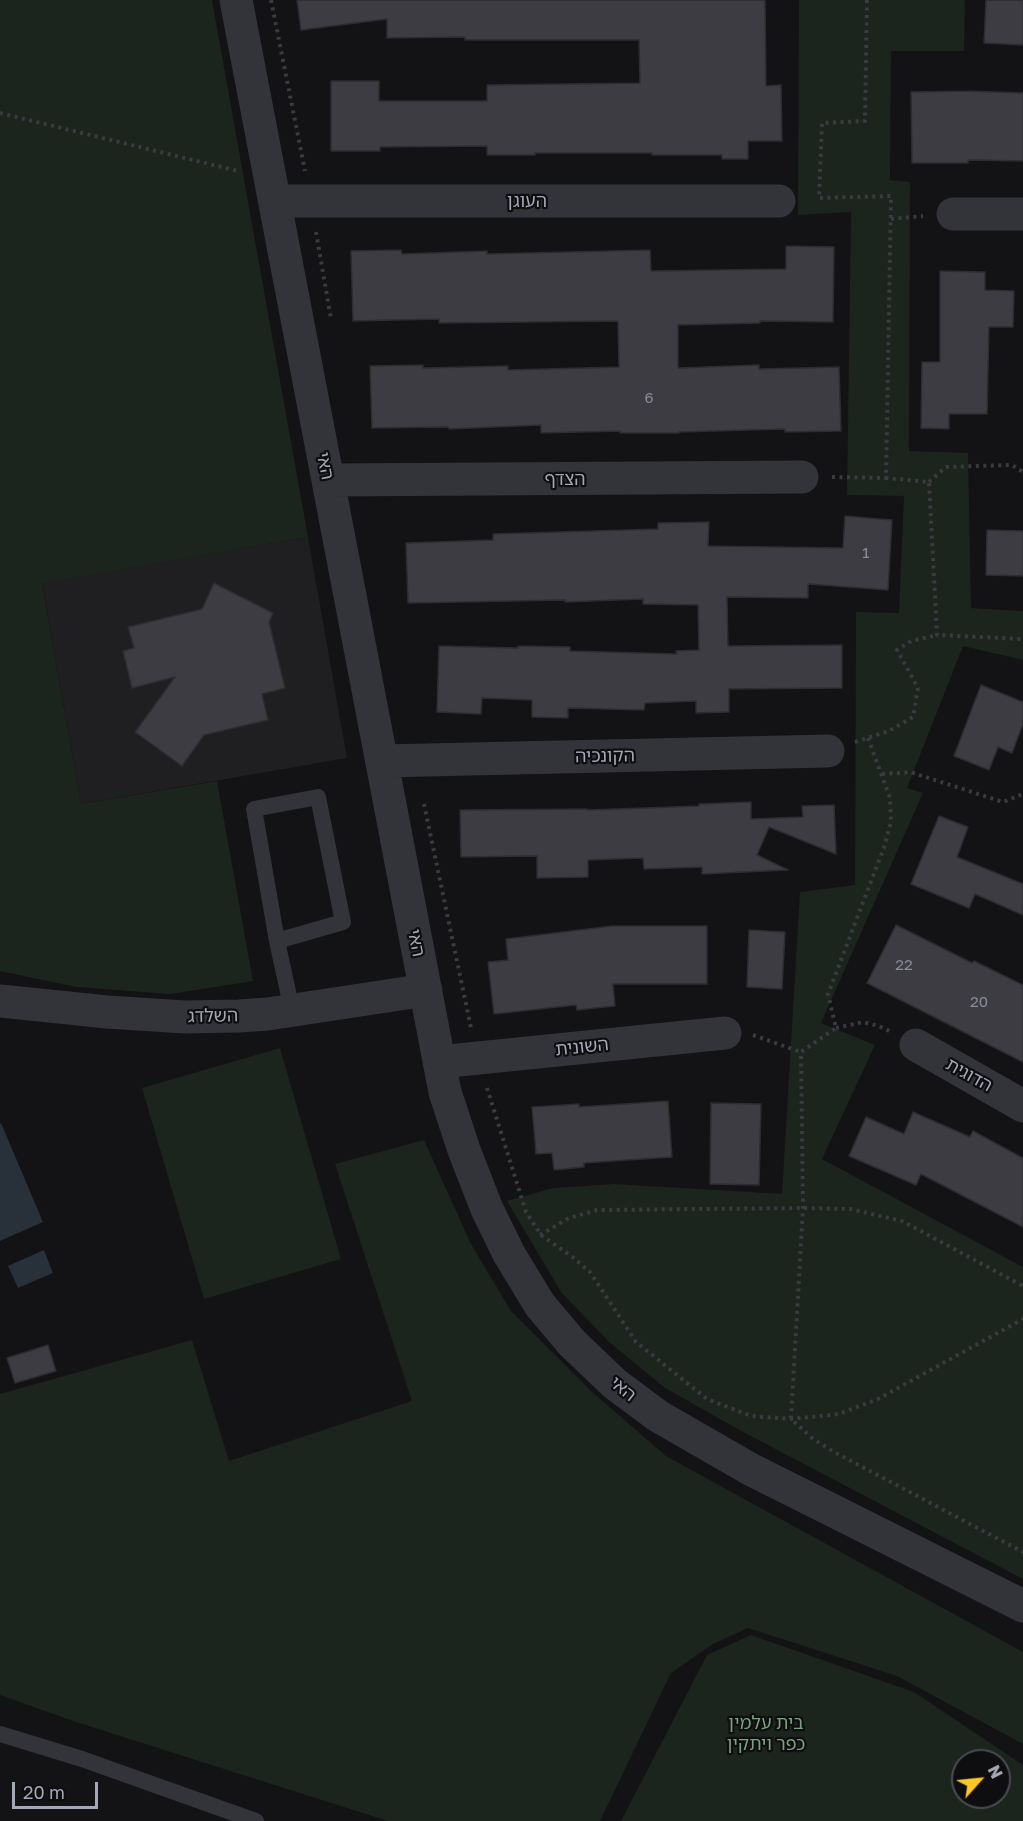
<!DOCTYPE html>
<meta charset="utf-8">
<style>
body{margin:0}
#map{position:relative;width:1023px;height:1821px;overflow:hidden;background:#131214;font-family:"Golos Text",sans-serif}
canvas{display:block}
.north{position:absolute;left:951px;top:1749px;width:60px;height:60px;box-sizing:border-box;background:#0e0d0f;border:2px solid #4a4b52;border-radius:50%;rotate:63deg;font-size:16px;font-weight:700;line-height:24px;text-align:center;color:#a3a7b6}
.north::after{content:'';display:block;margin:auto;width:21px;height:27px;background:#fdc622;clip-path:polygon(50% 0,100% 100%,50% 72%,0 100%)}
.scale{position:absolute;left:12px;top:1782px;width:86px;height:27px;box-sizing:border-box;border:3px solid #a3a7b6;border-top:0;padding-left:8px;font-size:18px;line-height:21px;white-space:nowrap;color:#a3a7b6;-webkit-text-stroke:4px #0e0d0f;paint-order:stroke}
</style>
<div id="map">
<canvas width="1023" height="1821"></canvas>
<div class="north">N</div>
<div class="scale">20 m</div>
</div>
<script>
const ctx = document.querySelector('canvas').getContext('2d');
ctx.lineJoin = 'round';
function fillPath(path, color) { ctx.fillStyle = color; ctx.fill(path, 'evenodd'); }
const poly = rows => new Path2D(rows.map(r => 'M' + r).join(''));
function stroke(path, color, width, dash) { ctx.strokeStyle = color; ctx.lineWidth = width; ctx.lineCap = dash ? 'butt' : 'round'; ctx.setLineDash(dash || []); ctx.stroke(path); }
function label(font, color, halo, rows, align = 'center') {
  ctx.font = font + ' "Golos Text","Noto Sans Hebrew",sans-serif'; ctx.lineWidth = 4.5; ctx.setLineDash([]); ctx.textBaseline = 'middle'; ctx.strokeStyle = halo; ctx.fillStyle = color; for (const [text, x, y, turn = 0] of rows) {
    ctx.save(); ctx.translate(x, y); ctx.rotate((+turn || 0) * Math.PI / 180); ctx.textAlign = isNaN(turn) ? turn : align; if (halo) ctx.strokeText(text, 0, 0); ctx.fillText(text, 0, 0); ctx.restore();
  }
}
const built = poly([
 [308,537,347,758,81,804,42,582]
]);
const green = poly([
 [0,0,212,0,308,537,42,583,81,804,217,781,253,981,171,994,76,987,0,971],
 [799,0,965,0,964,51,891,51,890,180,910,182,909,451,968,453,971,608,1023,611,1023,660,963,646,907,788,923,793,821,1023,875,1045,822,1159,1023,1267,1023,1579,743,1432,665,1388,609,1342,561,1292,507,1201,553,1188,615,1184,782,1194,800,892,855,885,856,612,899,613,904,496,847,495,851,212,798,215],
 [280,1048,341,1259,204,1299,142,1088],
 [424,1140,471,1244,511,1311,590,1390,666,1456,1023,1652,1023,1744,897,1676,748,1628,713,1644,671,1673,600,1821,388,1821,76,1722,0,1695,0,1394,192,1340,229,1461,412,1401,335,1164],
 [751,1635,914,1692,1023,1765,1023,1821,621,1821,707,1655],
 [963,1761,999,1761,999,1797,963,1797]
]);
const water = poly([
 [1,1123,43,1222,0,1241,0,1124],
 [44,1250,53,1273,18,1288,8,1266]
]);
const building = poly([
 [297,0,765,0,766,86,781,85,782,141,748,141,748,159,722,159,722,155,652,155,652,153,535,153,535,155,487,155,487,146,380,147,380,151,331,151,331,81,379,81,379,101,487,101,487,85,640,83,639,40,465,40,465,37,387,38,387,19,301,30,297,0],
 [986,0,1023,0,1023,45,984,43,986,0],
 [967,91,1023,93,1023,161,968,160,968,163,912,163,911,92,967,91],
 [786,246,834,247,833,322,760,321,760,323,678,325,678,368,759,365,759,369,839,367,841,431,785,432,785,429,679,432,679,433,620,433,620,431,541,433,541,425,449,429,448,427,372,428,370,366,423,365,423,368,508,366,508,370,619,367,618,321,439,323,439,319,353,321,351,251,401,250,402,254,487,251,487,254,650,250,651,271,786,269,786,246],
 [940,271,985,272,985,290,1014,291,1013,327,989,327,987,414,949,414,949,429,921,428,922,362,940,362,940,271],
 [845,516,892,520,888,590,808,584,808,598,727,597,728,646,842,645,842,688,729,689,729,712,696,713,696,701,645,703,644,710,568,708,568,718,532,717,532,700,482,698,481,714,437,712,439,646,518,648,518,646,570,647,570,651,677,654,676,651,699,650,698,605,643,604,643,599,565,602,565,600,408,603,406,543,493,540,493,534,658,529,658,523,709,522,708,546,843,548,845,516],
 [987,530,1023,531,1023,576,986,575,987,530],
 [214,583,273,613,269,622,285,688,262,694,268,720,204,735,182,766,135,732,175,677,132,688,123,651,134,648,128,627,202,609,214,583],
 [981,685,1023,702,1023,724,1012,753,998,747,989,770,954,756,981,685],
 [751,802,751,819,803,817,802,806,834,805,836,854,769,827,757,855,788,870,702,874,702,867,644,869,643,858,588,860,588,877,537,878,537,856,461,857,460,810,587,809,587,810,699,806,699,804,751,802],
 [939,816,968,827,957,857,1023,884,1023,915,975,894,969,908,911,884,939,816],
 [896,925,972,963,974,961,1023,985,1023,1062,867,983,896,925],
 [612,926,707,926,707,984,613,984,615,1006,577,1010,576,1005,494,1014,488,962,508,960,506,939,612,926],
 [749,930,785,932,782,989,747,987,749,930],
 [668,1101,672,1157,584,1163,584,1167,554,1170,552,1153,536,1154,532,1107,579,1104,579,1107,668,1101],
 [711,1103,761,1104,759,1185,710,1184,711,1103],
 [913,1112,970,1137,973,1131,1023,1158,1023,1227,921,1174,916,1185,849,1156,866,1117,904,1134,913,1112],
 [48,1345,56,1371,15,1383,7,1358,48,1345]
]);
const path = poly([
 [271,0,305,171],
 [867,0,865,121,822,123,819,198,891,196,886,478,929,482,937,635,1023,639],
 [0,113,238,171],
 [891,219,923,216],
 [316,232,331,319],
 [832,477,886,478],
 [929,482,946,467,1012,465,1023,472],
 [868,738,890,798,891,821,885,845,828,994,836,1028,801,1052,803,1208,791,1419,812,1438,834,1452,1023,1552],
 [855,742,889,731,913,717,918,688,897,650,911,641,937,635],
 [882,774,910,772,1003,802,1023,794],
 [424,804,471,1028],
 [836,1028,863,1022,879,1026,891,1032],
 [753,1035,801,1052],
 [487,1088,526,1212,541,1235,570,1255,590,1272,636,1342,707,1399,751,1416,791,1419,839,1414,878,1399,1023,1319],
 [540,1235,569,1218,597,1210,803,1208,850,1209,902,1221,1023,1286]
]);
const lane = poly([
 [277,941,343,922,318,797,254,809,277,941,292,1010],
 [0,1734,82,1759,256,1821]
]);
const street = poly([
 [236,0,445,1092,464,1150,487,1209,509,1254,540,1305,572,1343,615,1384,658,1416,750,1469,1023,1606],
 [275,201,779,201],
 [953,214,1023,214],
 [328,480,802,477],
 [382,761,828,751],
 [0,1001,107,1012,185,1017,239,1016,268,1014,426,990],
 [916,1045,1023,1106],
 [439,1062,725,1033]
]);
const numberNames = [
 ["6",649,398],
 ["1",866,553],
 ["22",904,965],
 ["20",979,1002]
];
const streetNames = [
 ["העוגן",527,201],
 ["האי",325,466,79],
 ["הצדף",565,479],
 ["הקונכיה",605,756,-1],
 ["האי",416,943,79],
 ["השלדג",213,1016,-1],
 ["השונית",582,1047,-6],
 ["הדוגית",969,1075,29],
 ["האי",623,1389,39]
];
const parkNames = [
 ["בית עלמין",766,1723],
 ["כפר ויתקין",766,1744]
];
fillPath(built, '#1f1e21');
fillPath(green, '#1c241e');
fillPath(water, '#283039');
fillPath(building, '#3c3c42');
stroke(building, '#2d2c30', 1.5);
stroke(path, '#393b41', 4, [3, 4.5]);
stroke(lane, '#33343a', 16);
stroke(street, '#33343a', 33);
label('15px', '#898c99', null, numberNames);
label('18px', '#a3a7b6', '#0e0d0f', streetNames);
label('18px', '#79a27f', '#0e0d0f', parkNames);
</script>
